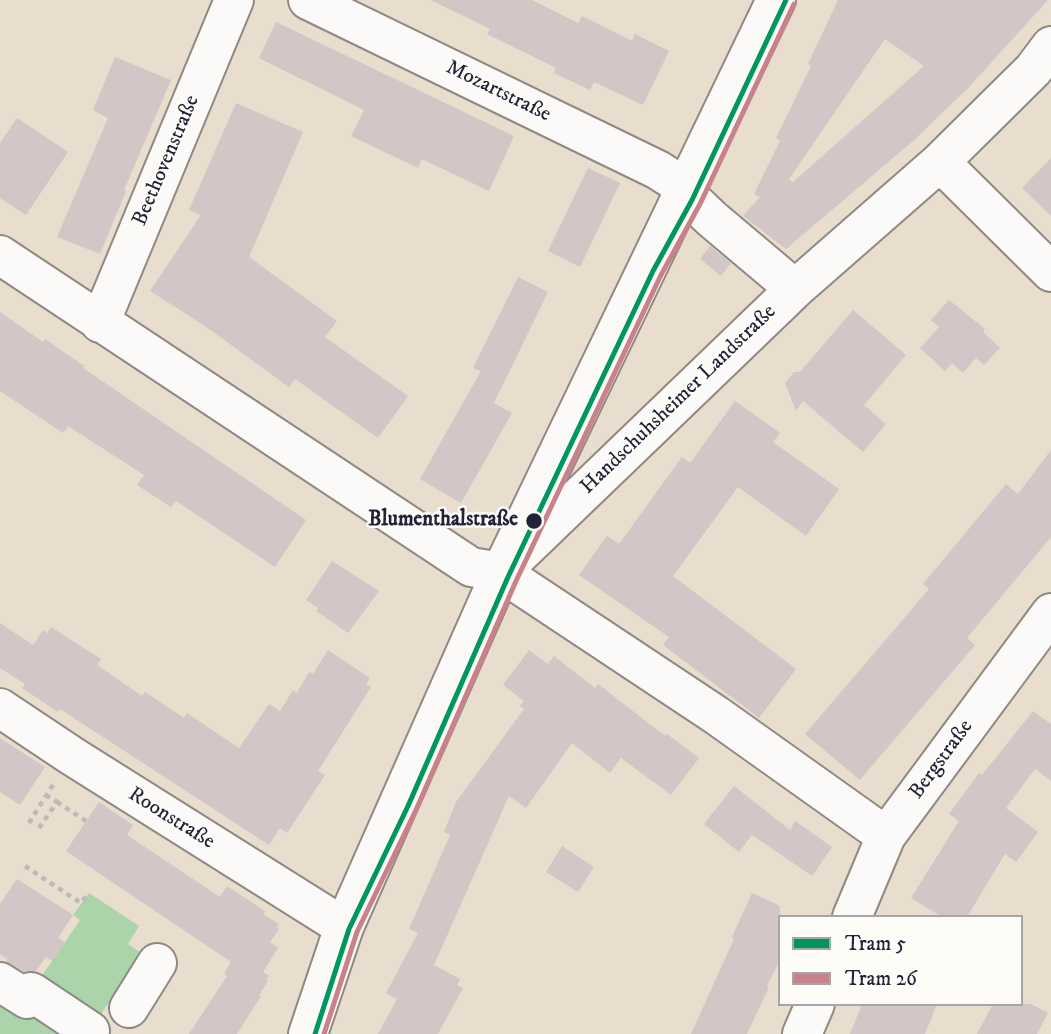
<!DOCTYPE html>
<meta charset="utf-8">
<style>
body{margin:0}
#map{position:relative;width:1051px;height:1034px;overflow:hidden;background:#e9ddcd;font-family:"IM FELL DW Pica",serif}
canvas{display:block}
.legend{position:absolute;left:778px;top:915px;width:245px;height:91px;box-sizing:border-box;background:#fdfcf7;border:2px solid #a5a5ac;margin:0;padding:9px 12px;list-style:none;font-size:21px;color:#22223b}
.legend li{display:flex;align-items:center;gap:14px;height:35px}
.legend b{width:35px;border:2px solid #a5a5ac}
</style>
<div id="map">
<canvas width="1051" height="1034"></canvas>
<ul class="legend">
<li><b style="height:9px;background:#00975f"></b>Tram 5</li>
<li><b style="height:9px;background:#c98287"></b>Tram 26</li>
</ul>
</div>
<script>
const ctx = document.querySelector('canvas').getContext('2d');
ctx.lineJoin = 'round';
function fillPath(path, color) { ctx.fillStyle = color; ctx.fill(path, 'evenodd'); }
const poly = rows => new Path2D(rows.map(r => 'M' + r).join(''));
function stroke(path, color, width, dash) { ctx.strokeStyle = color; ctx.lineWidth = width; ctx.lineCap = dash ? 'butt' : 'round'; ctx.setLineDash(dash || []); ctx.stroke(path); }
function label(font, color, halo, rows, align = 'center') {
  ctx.font = font + ' "IM FELL DW Pica",serif'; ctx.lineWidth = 5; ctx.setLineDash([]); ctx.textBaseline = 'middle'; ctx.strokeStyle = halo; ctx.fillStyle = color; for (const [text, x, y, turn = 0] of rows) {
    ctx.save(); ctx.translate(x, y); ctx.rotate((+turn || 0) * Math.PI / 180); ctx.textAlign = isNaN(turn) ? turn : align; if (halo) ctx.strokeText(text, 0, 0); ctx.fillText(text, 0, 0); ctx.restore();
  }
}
const green = poly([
 [89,893,139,926,128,944,141,953,90,1031,92,1034,0,1034,0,983,31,992,80,920,73,915]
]);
const building = poly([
 [431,0,532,0,578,23,582,16,632,41,635,34,669,51,643,105,594,82,590,90,554,73,556,68,487,34,490,29],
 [838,0,1048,0,969,87,913,141,786,249,743,216,760,197,754,194,780,141,776,138,811,66,808,64],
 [885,39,924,66,793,182,789,179],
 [276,22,514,136,489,191,422,159,418,168,351,136,364,110,259,58],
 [115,57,171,80,124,190,126,191,100,254,57,237,108,118,93,110],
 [236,103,303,132,249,257,337,321,325,337,408,396,378,438,295,379,289,387,205,326,150,291,201,215,189,210],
 [17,118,68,152,26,215,0,198,0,143],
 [1051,158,1051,216,1022,188],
 [588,168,620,183,580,267,548,251],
 [710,246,731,263,721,276,700,259],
 [518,277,548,292,494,403,512,413,461,503,420,479,481,371,473,368],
 [949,300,985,329,983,332,1000,348,984,365,976,358,963,373,952,363,945,371,920,348,939,327,931,320],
 [853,310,906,355,864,405,886,424,863,452,803,401,796,411,785,383,794,372,800,372],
 [0,312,43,342,45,339,84,366,83,368,306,520,275,567,176,501,171,507,137,485,144,475,68,426,63,433,0,391],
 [735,401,780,433,773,442,839,489,806,536,738,487,673,576,796,669,759,718,663,645,669,637,579,575,607,536,619,544,682,457,690,463],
 [1051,450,1051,537,967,638,975,645,860,780,805,734,929,589,923,584,1006,484,1018,494],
 [332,561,379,591,348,633,316,611,318,608,306,600],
 [0,623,33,645,43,630,47,633,51,627,101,659,97,665,142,696,145,692,184,718,187,713,239,748,269,704,280,711,293,690,297,693,309,672,313,674,328,650,370,678,366,684,371,687,318,771,325,775,287,833,280,828,269,845,60,709,58,712,22,688,25,684,0,668],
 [529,650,548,664,554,656,595,688,598,684,665,736,667,734,699,758,671,795,621,758,610,773,572,743,526,808,509,796,434,965,460,979,457,985,463,988,438,1034,378,1034,397,999,386,993,418,933,409,929,450,835,444,832,456,802,524,709,520,706,524,701,503,685],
 [1033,711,1051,724,1051,781,1035,769,1006,808,1038,832,1016,862,1005,854,967,917,942,917,911,898,959,821,949,814,979,773,982,775],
 [0,738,45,767,20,805,0,792],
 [734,786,790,830,795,821,832,847,812,876,752,835,739,852,704,824],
 [99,802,133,825,127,835,220,897,227,886,265,911,263,914,279,924,276,927,279,929,270,942,278,948,263,972,269,976,266,980,268,981,259,995,261,996,237,1034,189,1034,227,976,224,973,231,962,66,851],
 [562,846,594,867,578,892,546,872],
 [17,879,73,915,58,938,65,942,53,961,46,957,36,971,25,972,7,962,7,959,0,954,0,904],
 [752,893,780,906,780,960,767,986,769,987,747,1034,691,1034,734,939,732,937],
 [862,1004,937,1004,925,1034,850,1034],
 [993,1004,1031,1004,1048,1013,1037,1034,977,1034]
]);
const path = poly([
 [57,802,86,821],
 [29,823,54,783],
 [39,828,57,802,46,795],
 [25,866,81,903,89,893]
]);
const minor = poly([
 [308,0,658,170,686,188,692,200,712,219,795,289],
 [940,162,1051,272],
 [0,255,471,567,501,572,508,577,716,715,886,836],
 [100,323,234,0],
 [505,568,795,289,940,162,1033,70,1051,46],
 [0,708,72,756,344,927],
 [852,917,886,836,1051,613],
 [0,982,27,999,31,992,33,993,90,1031],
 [129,1008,157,963],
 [802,1034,815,1004]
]);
const major = poly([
 [308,1034,344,927,501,572,776,0]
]);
const tram1 = poly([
 [315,1034,349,929,408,806,508,577,653,271,692,200,786,0]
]);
const tram2 = poly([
 [324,1034,357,932,416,810,516,581,661,275,700,204,794,4]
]);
const markers = [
 [534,521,9,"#22223b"]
];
const streetNames = [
 ["Mozartstraße",498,92,26],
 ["Beethovenstraße",167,161,-67],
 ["Handschuhsheimer Landstraße",679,400,-44],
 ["Bergstraße",942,760,-54],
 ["Roonstraße",171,819,32]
];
const stopNames = [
 ["Blumenthalstraße",518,521]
];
fillPath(green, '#acd4ab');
fillPath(building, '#d2c6c6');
stroke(minor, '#8f8984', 42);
stroke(major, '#8f8984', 42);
stroke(path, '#bdbaba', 4.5, [5, 5]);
stroke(minor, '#fcfaf8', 38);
stroke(major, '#fcfaf8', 38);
stroke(tram1, '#00975f', 5);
stroke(tram2, '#c98287', 5);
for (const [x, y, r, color] of markers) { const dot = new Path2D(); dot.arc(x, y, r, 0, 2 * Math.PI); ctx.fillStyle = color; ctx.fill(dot); stroke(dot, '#fdfcf7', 2.5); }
label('21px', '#22223b', '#fdfcf7', streetNames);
label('bold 21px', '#22223b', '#fdfcf7', stopNames, 'right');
</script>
